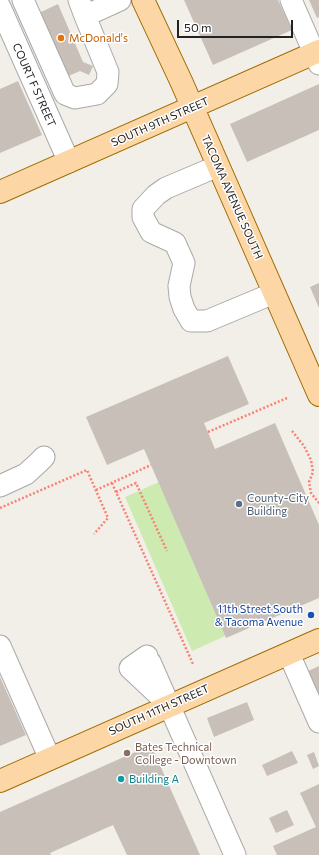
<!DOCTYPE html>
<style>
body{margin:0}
#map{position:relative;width:319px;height:855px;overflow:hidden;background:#f2efe9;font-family:Commissioner,sans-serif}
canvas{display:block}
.scale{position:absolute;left:177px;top:20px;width:116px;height:18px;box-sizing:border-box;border:2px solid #222;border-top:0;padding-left:5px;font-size:12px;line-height:14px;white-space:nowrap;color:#222;-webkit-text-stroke:3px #fff;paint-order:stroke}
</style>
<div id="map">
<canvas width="319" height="855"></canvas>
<div class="scale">50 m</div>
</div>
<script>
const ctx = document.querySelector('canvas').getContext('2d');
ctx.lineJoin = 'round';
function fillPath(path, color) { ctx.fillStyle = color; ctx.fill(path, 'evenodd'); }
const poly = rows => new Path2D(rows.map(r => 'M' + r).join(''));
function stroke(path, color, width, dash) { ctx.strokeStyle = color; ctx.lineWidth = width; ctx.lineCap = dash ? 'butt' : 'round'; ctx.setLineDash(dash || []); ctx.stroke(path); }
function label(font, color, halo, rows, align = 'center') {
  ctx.font = font + ' Commissioner,sans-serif'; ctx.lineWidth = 3; ctx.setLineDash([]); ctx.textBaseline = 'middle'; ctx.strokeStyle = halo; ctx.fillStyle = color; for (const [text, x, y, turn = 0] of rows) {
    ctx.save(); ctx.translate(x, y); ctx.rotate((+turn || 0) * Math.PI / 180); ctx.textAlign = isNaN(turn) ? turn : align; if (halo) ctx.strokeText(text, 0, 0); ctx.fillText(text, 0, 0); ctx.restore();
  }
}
const grass = poly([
 [159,482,225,636,192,651,125,497]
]);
const building = poly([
 [184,0,278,0,292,30,213,65],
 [309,0,319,0,319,17,317,18],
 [58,4,83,62,93,66,89,75,80,71,66,77,39,13],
 [18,81,42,135,0,153,0,89],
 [319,84,319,130,247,162,230,124],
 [319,283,319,308,310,287],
 [228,356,249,404,204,423,215,449,275,423,319,525,319,598,226,638,144,449,107,465,86,417],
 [319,666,319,700,306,672],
 [0,677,26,735,0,746],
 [247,702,254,720,214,737,207,718],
 [151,745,200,855,127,855,113,825,50,853,51,855,0,855,0,812],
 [292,751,298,763,267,776,262,765],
 [314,752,319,766,313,769,307,755],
 [319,784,319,855,277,855,273,846,316,827,300,793],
 [287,810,294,825,276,833,269,818]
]);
const path = poly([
 [292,431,304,446,311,460,313,472,309,482,311,493,319,503],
 [208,432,287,398],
 [112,483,193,664],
 [96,490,151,465],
 [116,492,136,483,167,551],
 [0,508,87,470,108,518,94,534]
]);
const minor = poly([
 [23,0,65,94,75,98,97,94,107,84,108,72,85,16],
 [79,0,85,16,120,0],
 [291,0,319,64],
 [0,7,69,162],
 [218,166,166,188,156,195,143,209,143,217,151,232,175,243,184,263,179,286,180,297,184,309,191,321,207,321,274,293],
 [0,486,26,474,38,463,44,457],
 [0,646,50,759],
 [289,654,319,722],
 [147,656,130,668,162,698],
 [150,662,235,855]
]);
const major = poly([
 [143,0,181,81,319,395],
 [0,192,319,51],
 [0,781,319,640]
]);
const markers = [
 [61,38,4,"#e8710a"],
 [239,504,4,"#5c6f8a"],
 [311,615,4,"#1a4fb4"],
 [127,753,4,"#8d6e63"],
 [121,779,4,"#0f9aa8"]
];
const foodNames = [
 ["McDonald's",69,38]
];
const streetNames = [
 ["COURT F STREET",34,85,66],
 ["SOUTH 9TH STREET",160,122,-24],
 ["TACOMA AVENUE SOUTH",232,197,66],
 ["SOUTH 11TH STREET",159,710,-24]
];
const serviceNames = [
 ["County-City",247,498],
 ["Building",247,511]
];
const transitNames = [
 ["11th Street South",303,609],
 ["& Tacoma Avenue",303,622]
];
const educationNames = [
 ["Bates Technical",135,747],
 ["College - Downtown",135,760]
];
const cultureNames = [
 ["Building A",129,779]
];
fillPath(grass, '#cdebb0');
fillPath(building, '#c7bfb8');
stroke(minor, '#a9a9a9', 23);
stroke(major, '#a06b00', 24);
stroke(path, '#fa8072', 2.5, [2, 2]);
stroke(minor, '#fff', 21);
stroke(major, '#fcd6a4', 22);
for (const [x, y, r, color] of markers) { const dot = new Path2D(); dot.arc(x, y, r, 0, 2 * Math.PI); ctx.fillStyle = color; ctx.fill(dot); stroke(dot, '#fff', 1.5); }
label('11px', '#c56008', '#fff', foodNames, 'left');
label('11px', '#222', '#fff', streetNames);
label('11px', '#4e5e75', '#fff', serviceNames, 'left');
label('11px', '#164399', '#fff', transitNames, 'right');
label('11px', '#785e54', '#fff', educationNames, 'left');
label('11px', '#0d838f', '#fff', cultureNames, 'left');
</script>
